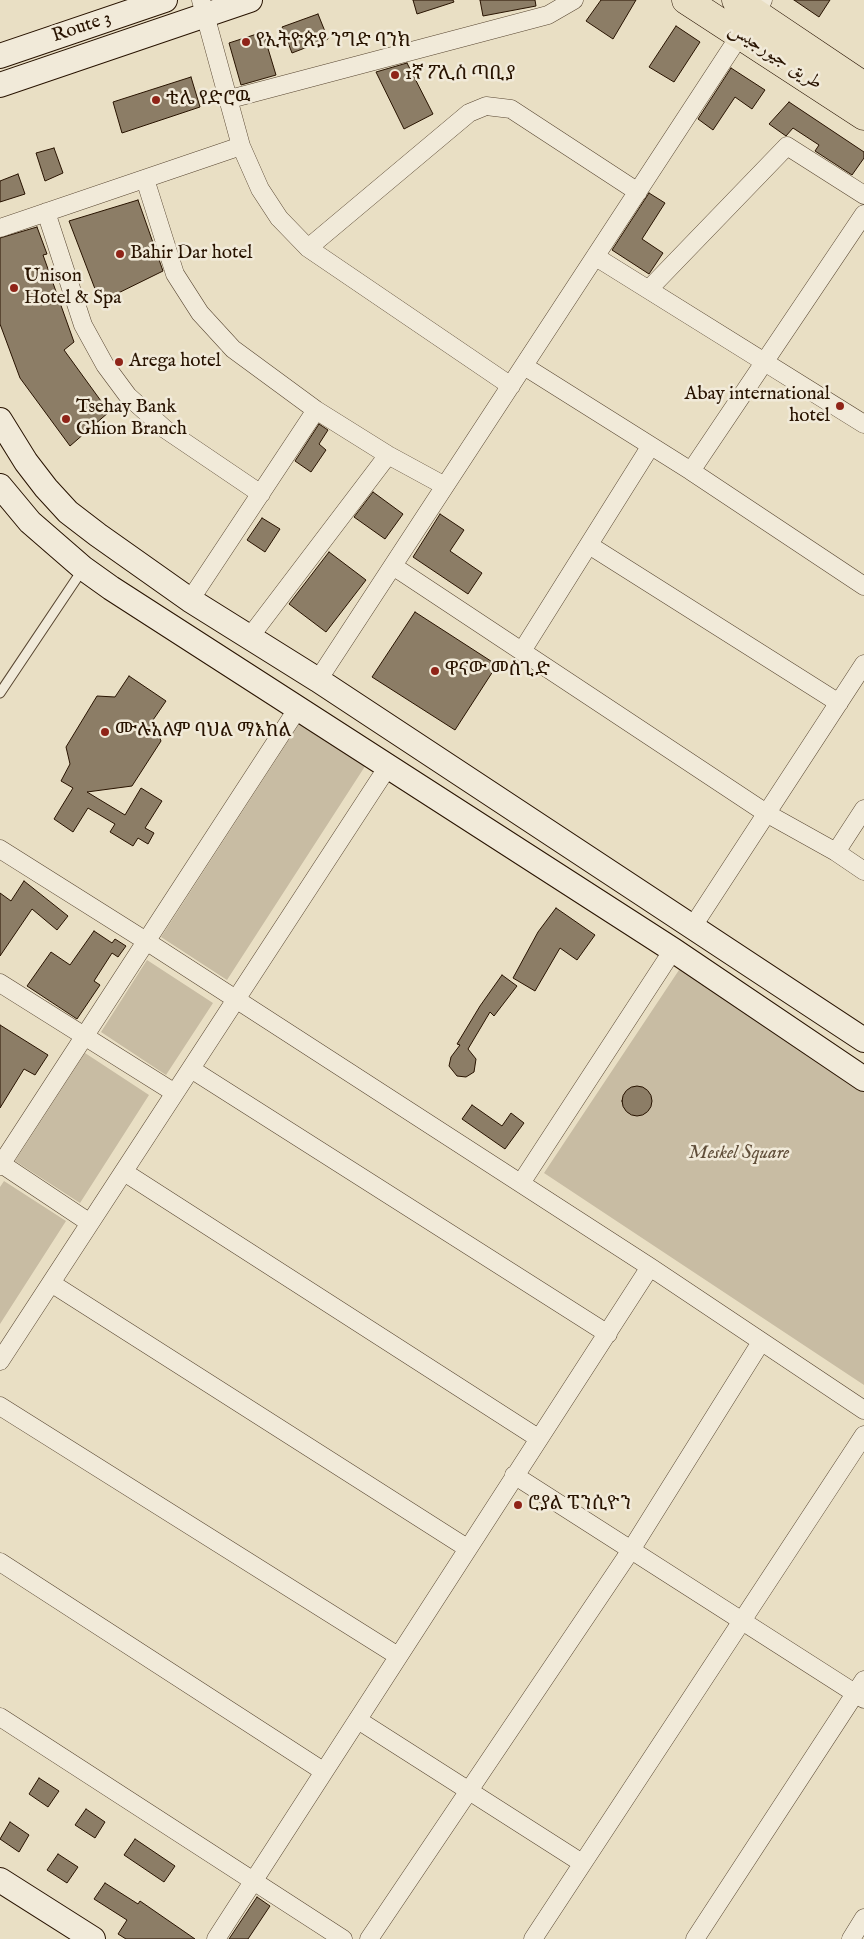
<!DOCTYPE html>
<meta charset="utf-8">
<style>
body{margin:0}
canvas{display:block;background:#e9dfc4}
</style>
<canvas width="864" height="1939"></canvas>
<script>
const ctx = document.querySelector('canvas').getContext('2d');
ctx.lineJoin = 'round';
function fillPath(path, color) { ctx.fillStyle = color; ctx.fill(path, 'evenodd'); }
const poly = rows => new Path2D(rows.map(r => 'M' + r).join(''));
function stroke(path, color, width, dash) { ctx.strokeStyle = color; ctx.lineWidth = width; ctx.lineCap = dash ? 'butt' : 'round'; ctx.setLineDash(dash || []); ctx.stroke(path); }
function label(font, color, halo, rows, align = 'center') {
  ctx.font = font + ' "IM FELL English",Amiri,"Noto Serif Ethiopic",serif'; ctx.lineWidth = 5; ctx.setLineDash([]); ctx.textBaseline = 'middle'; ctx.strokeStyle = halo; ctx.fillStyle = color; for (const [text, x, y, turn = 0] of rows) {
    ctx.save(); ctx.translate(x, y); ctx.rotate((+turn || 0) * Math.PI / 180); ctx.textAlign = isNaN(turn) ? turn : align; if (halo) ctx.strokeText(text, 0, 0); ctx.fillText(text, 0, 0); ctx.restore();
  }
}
const green = poly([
 [305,715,371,757,227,980,161,937],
 [147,960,213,1003,166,1075,101,1032],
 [681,967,864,1089,864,1385,544,1173],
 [85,1053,149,1095,80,1203,15,1161],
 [4,1181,66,1221,0,1324,0,1187]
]);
const building = poly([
 [413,0,453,0,454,2,417,14,413,0],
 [480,0,535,0,536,6,483,16,480,0],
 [601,0,636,0,613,39,586,21,601,0],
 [794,0,830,0,819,17,794,0],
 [318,14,328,39,292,53,282,27,318,14],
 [676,26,700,42,674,82,649,67,676,26],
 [263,32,276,75,241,85,229,43,263,32],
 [407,63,433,114,404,129,376,72,407,63],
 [731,68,765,90,752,109,735,97,713,130,698,119,731,68],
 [191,77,200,107,122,133,113,102,191,77],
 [789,102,864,152,864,158,852,175,815,151,819,145,793,128,786,136,769,124,789,102],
 [54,148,63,173,45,181,36,153,54,148],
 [18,174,25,194,0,202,0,181,18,174],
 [649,193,665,203,642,239,663,253,649,274,612,250,649,193],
 [138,200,163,271,100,302,69,221,138,200],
 [37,227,47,254,43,255,74,342,64,350,109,412,70,446,20,378,0,324,0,238,37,227],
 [319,424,328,430,319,444,326,450,311,472,295,461,319,424],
 [373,492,403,514,385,539,354,517,373,492],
 [440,514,464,530,450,551,482,573,468,594,413,557,440,514],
 [262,518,280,529,265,552,247,540,262,518],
 [329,552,366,580,326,632,289,604,329,552],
 [415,612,497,665,455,730,372,677,415,612],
 [129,676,166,701,153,720,161,741,132,786,87,792,125,815,141,788,162,801,145,828,154,833,148,844,138,838,133,846,110,832,115,824,88,808,73,832,54,819,73,788,61,781,70,764,66,747,97,696,115,697,129,676],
 [24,881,68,916,57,930,32,909,0,956,0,893,11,901,24,881],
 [556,908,595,935,577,960,560,948,535,991,513,978,538,932,556,908],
 [94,931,112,943,115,939,126,946,118,957,112,953,94,981,100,985,77,1019,27,986,51,952,70,965,94,931],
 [502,975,517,986,494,1016,490,1012,468,1049,476,1059,474,1072,466,1077,457,1076,449,1066,451,1057,460,1045,457,1044,480,1006,502,975],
 [0,1025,48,1055,35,1075,24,1069,0,1108,0,1025],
 '622 1101a15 15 0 1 1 30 0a15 15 0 1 1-30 0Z',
 [472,1105,502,1126,511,1113,524,1123,505,1149,462,1119,472,1105],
 [39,1778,59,1791,48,1807,29,1794,39,1778],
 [86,1809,105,1822,95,1838,75,1825,86,1809],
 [10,1822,29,1835,19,1852,0,1839,10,1822],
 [135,1839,175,1866,164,1882,124,1855,135,1839],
 [58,1854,78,1867,67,1883,47,1870,58,1854],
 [105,1883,138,1904,140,1901,195,1939,126,1939,118,1934,127,1920,94,1899,105,1883],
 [257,1897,270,1906,248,1939,229,1939,257,1897]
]);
const lane = poly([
 [0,693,83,569]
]);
const street = poly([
 [201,0,241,146,260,189,279,218,308,248,511,386],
 [230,99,548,15,574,0],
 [145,179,175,274,200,313,233,349,316,410,388,455,445,486],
 [46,212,83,325,105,365,128,396,165,429,261,494],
 [0,228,241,146],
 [308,248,469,113,486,106,511,109,638,192],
 [596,257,864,424],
 [649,289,787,146,864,195],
 [524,366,691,471,864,586],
 [691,471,864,214],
 [589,545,839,703],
 [393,566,766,813,836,852,864,871],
 [190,600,316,410],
 [249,638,388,455],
 [522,651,650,447],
 [318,680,763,0],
 [0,849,146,941,650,1267,864,1410],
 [836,852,864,809],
 [693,926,864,664],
 [0,983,175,1093],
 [191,1069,608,1334],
 [0,1163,90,1223],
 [0,1166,298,708],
 [124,1172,538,1438],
 [521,1183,673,950],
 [51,1283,467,1548],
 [0,1361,389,765],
 [0,1406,398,1656],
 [514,1475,864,1699],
 [0,1562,323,1771],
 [0,1717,343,1939],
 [358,1720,582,1863],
 [216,1939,650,1267],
 [369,1939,631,1550,761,1342],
 [533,1939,864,1435],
 [695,1939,864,1680],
 [851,1939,864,1918]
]);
const secondary = poly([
 [0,56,165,0],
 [0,85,250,0],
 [0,420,26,462,46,488,68,512,98,535,190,600,318,680,864,1040],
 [0,486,30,522,83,568,111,588,673,950,864,1079],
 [0,1880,93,1939]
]);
const highway = poly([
 [686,0,864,116],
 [736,0,864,86]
]);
const markers = [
 [246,42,5,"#8f2418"],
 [395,75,5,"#8f2418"],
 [156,100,5,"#8f2418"],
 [120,254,5,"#8f2418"],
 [14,288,5,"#8f2418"],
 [119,362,5,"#8f2418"],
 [840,406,5,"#8f2418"],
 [66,419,5,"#8f2418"],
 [435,671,5,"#8f2418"],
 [105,732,5,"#8f2418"],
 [518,1505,5,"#8f2418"]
];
const streetNames = [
 ["Route 3",82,28,-19],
 ["طريق جيورجيس",775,57,33]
];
const poiNames = [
 ["የኢትዮጵያ ንግድ ባንክ",256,42],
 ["1ኛ ፖሊስ ጣቢያ",405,75],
 ["ቴሌ የድሮዉ",166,100],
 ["Bahir Dar hotel",130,254],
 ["Unison",24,277],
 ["Hotel & Spa",24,299],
 ["Arega hotel",129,362],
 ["Abay international",830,395,"right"],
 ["hotel",830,417,"right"],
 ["Tsehay Bank",76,408],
 ["Ghion Branch",76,430],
 ["ዋናው መስጊድ",445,671],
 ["ሙሉአለም ባህል ማእከል",115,732],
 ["ሮያል ፔንሲዮን",528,1505]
];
const parkNames = [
 ["Meskel Square",739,1154]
];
fillPath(green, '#c8bca3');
fillPath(building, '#8c7d66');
stroke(building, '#281300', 1);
stroke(lane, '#584631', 11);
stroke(street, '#584631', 19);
stroke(secondary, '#281300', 26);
stroke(highway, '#281300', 29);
stroke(lane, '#f1ead9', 9);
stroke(street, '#f1ead9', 18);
stroke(secondary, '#f1ead9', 24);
stroke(highway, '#e9dfc4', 28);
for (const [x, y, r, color] of markers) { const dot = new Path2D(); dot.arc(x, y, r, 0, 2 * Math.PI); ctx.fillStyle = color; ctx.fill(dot); stroke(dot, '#f1ead9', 2); }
label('19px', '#281300', '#f1ead9', streetNames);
label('19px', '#281300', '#f1ead9', poiNames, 'left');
label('italic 19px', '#604e39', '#f1ead9', parkNames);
</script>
